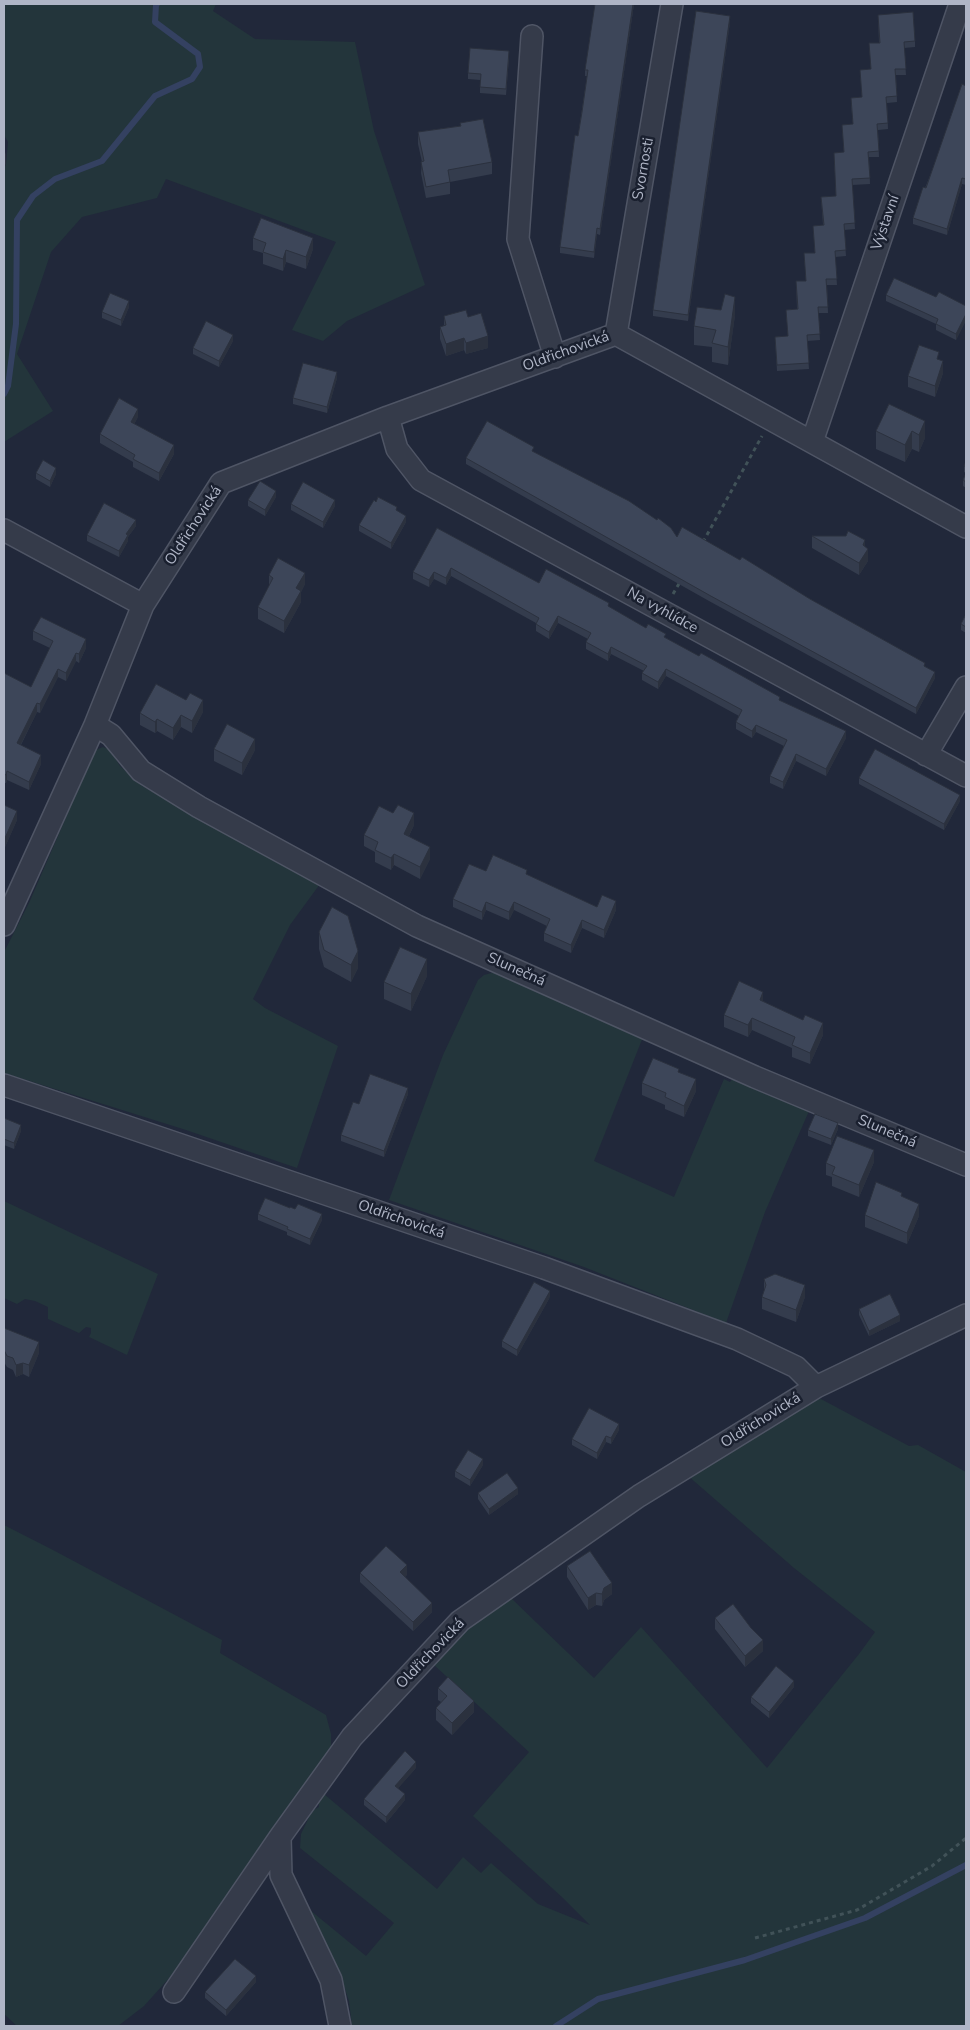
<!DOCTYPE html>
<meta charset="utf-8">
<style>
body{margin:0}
#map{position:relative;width:970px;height:2030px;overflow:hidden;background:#21283a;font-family:"Nunito Sans",sans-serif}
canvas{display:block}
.frame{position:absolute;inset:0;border:5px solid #afb5c6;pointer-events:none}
</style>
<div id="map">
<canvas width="970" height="2030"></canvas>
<div class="frame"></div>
</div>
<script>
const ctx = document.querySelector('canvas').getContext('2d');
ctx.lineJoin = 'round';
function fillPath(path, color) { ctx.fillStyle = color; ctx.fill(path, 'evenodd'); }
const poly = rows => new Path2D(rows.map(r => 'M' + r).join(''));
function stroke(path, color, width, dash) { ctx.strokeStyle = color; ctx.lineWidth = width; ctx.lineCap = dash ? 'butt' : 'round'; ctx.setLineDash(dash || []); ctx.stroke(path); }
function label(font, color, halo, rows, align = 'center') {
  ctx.font = font + ' "Nunito Sans",sans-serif'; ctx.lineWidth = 5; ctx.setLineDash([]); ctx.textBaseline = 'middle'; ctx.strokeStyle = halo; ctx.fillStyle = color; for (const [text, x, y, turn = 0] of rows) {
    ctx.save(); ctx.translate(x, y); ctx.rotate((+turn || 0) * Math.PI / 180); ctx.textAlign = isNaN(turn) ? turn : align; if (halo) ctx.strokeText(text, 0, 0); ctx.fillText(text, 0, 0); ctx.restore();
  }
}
const green = poly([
 [4,4,216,4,213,11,255,39,355,42,374,131,425,285,347,321,323,341,292,330,336,242,166,179,157,198,82,217,51,252,17,354,53,411,4,442,4,168,6,164,8,142,4,135],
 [103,747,110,750,120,766,142,786,320,884,290,925,253,999,265,1008,338,1046,297,1168,186,1130,4,1073,4,952,29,903,64,822,91,752],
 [495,972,643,1037,594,1161,674,1197,724,1079,730,1082,733,1078,809,1111,765,1212,726,1323,584,1267,389,1200,443,1055,478,980,484,975],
 [4,1201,158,1274,127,1355,89,1337,91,1333,91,1328,86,1327,79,1333,48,1319,48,1307,35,1301,25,1299,17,1304,4,1298],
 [821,1399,909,1446,918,1445,966,1472,966,2026,352,2026,349,2001,342,1980,310,1916,310,1910,366,1956,394,1923,300,1848,301,1834,312,1811,319,1807,319,1801,324,1794,437,1889,463,1857,481,1873,491,1863,538,1904,590,1925,563,1898,473,1816,529,1752,434,1665,469,1627,511,1598,594,1678,641,1627,767,1768,859,1654,875,1632,794,1568,687,1475,807,1401],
 [4,1525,53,1550,222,1640,220,1653,326,1715,331,1734,331,1750,180,1966,144,2006,118,2026,17,2026,4,2014]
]);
const stream = poly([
 [4,394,8,386,16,324,17,220,33,196,55,179,102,161,155,96,192,79,200,67,198,54,155,22,156,5,157,4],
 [556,2026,598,1999,745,1960,865,1918,966,1865]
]);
const path = poly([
 [703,542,762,436],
 [673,594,680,582],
 [755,1938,857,1910,932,1866,966,1838]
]);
const minor = poly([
 [532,36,518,239,555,357],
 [616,334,966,527],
 [616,334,672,4],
 [388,417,397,449,421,480,966,776],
 [812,442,960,4],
 [4,530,143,605],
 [95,725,111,735,141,771,199,807,417,926,755,1077,966,1165],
 [926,755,966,687],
 [4,925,95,725,143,605,221,483,388,417,616,334],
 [4,1085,544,1268,737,1339,796,1367,816,1387],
 [174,1992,280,1837],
 [340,2026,331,1980,281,1875,280,1837,352,1737,460,1621,639,1496,816,1387,966,1315]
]);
const wall = poly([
 [634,4,600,235,597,234,594,258,560,253,560,247,578,136,587,76,585,76,585,70],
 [878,15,915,41,915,47,904,48,906,75,896,75,897,102,887,103,888,129,878,130,879,157,869,157,870,184,852,185,855,229,844,230,846,256,835,257,837,285,827,285,828,313,818,313,820,340,807,341,809,369,777,371,775,337,788,336,786,310,797,309,796,281,806,281,804,253,815,253,813,226,823,225,821,197,836,196,834,153,844,152,842,125,853,124,851,104,862,97,860,70,871,69,869,43,879,43],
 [730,22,688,321,653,316,653,310],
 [509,57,506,95,480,93,480,80,468,79,468,73],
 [966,86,966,185,962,184,947,235,913,224,913,218],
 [460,123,492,162,492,174,450,182,450,194,426,198,421,173,422,162,418,144,418,132,460,126],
 [253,238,313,249,306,269,286,262,283,271,263,264,263,253,253,250],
 [886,295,936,297,966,306,966,320,956,340,936,330,936,324,886,301],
 [129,307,121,326,102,318,102,312],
 [735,315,728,365,712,362,712,347,694,345,694,326],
 [444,316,468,317,488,348,466,354,464,350,446,356,440,339,440,327,444,326],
 [233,341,219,367,193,354,193,348],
 [939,359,943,373,935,397,908,387,908,376],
 [337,378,327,413,293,404,293,398],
 [889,404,925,438,919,452,912,449,905,462,876,449,876,431],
 [138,417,134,424,174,454,159,481,133,467,133,462,100,443,100,434],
 [534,452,677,537,810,599,925,667,935,678,916,714,709,601,466,464,466,458],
 [966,461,966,488,963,486,963,480,966,473,964,472,964,466],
 [36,473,56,474,50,487,36,479],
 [276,497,265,516,248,506,248,500],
 [376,502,397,511,406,522,391,549,359,531,359,525],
 [291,504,335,506,323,528,291,510],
 [136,526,128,537,128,541,119,557,87,541,87,535],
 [437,528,539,583,609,607,646,628,666,638,780,701,846,738,826,776,796,761,783,789,770,783,770,776,784,746,756,732,752,738,736,729,736,722,739,716,666,676,658,689,642,680,642,673,644,671,611,654,608,661,586,649,586,642,588,639,558,623,549,639,536,631,536,623,451,576,446,585,434,579,429,587,413,579,413,572],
 [812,536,865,547,868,561,859,575,812,548],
 [269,575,305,584,301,592,301,602,284,633,258,619,258,607,269,586],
 [966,614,966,633,961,630,961,624],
 [33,631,86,648,79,663,76,661,66,681,58,677,40,713,37,712,21,745,41,764,29,790,7,780,6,783,4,783,4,673,31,687,50,648,33,640],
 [203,712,192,733,181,727,173,740,157,731,155,733,140,725,140,713],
 [214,749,255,750,242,775,214,761],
 [859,778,960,801,944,830,859,784],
 [4,805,17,820,5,847,4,847],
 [414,825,409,836,430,859,420,879,394,865,391,870,375,862,375,852,364,846,364,835],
 [486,871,527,875,597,907,616,910,604,938,582,928,571,953,544,941,544,933,547,926,514,910,509,920,486,910,482,920,453,907,453,899],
 [319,932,358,968,351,982,324,967,319,949],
 [427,976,411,1011,384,999,384,982],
 [763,1001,823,1035,810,1064,792,1057,792,1048,752,1030,748,1037,724,1027,724,1015],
 [679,1072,696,1091,684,1117,665,1109,665,1105,642,1095,642,1083],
 [408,1094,384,1157,341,1141,341,1135,359,1104],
 [4,1118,21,1131,14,1149,4,1145],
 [838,1129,831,1145,808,1136,808,1130],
 [874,1162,859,1197,832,1186,832,1177,826,1175,826,1163],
 [902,1196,919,1216,907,1244,865,1227,865,1215],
 [290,1208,322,1220,310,1245,287,1235,287,1232,258,1220,258,1214],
 [764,1279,805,1297,796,1322,762,1309,762,1297,764,1291],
 [550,1297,517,1356,502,1347,502,1341],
 [859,1309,900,1321,869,1336,859,1315],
 [4,1328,39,1353,29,1377,23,1374,16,1377,13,1370,7,1367,4,1362],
 [619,1430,611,1444,606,1442,597,1459,572,1445,572,1439],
 [483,1465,470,1486,455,1477,455,1471],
 [478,1493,518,1494,489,1515,478,1499],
 [567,1566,612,1594,604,1600,602,1606,596,1605,588,1610,567,1577],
 [360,1573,407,1575,405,1576,432,1612,413,1631,360,1582],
 [715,1618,751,1628,763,1651,745,1667,715,1629],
 [794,1687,769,1718,751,1703,751,1697],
 [438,1688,474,1712,452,1735,436,1720,436,1708,441,1702,438,1700],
 [416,1768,398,1788,405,1800,386,1823,364,1805,364,1799],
 [256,1982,226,2016,205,1998,205,1992]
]);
const shadedWall = poly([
 [633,4,634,4,600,235,600,229],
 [730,16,730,22,688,321,688,315],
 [6,152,6,164,4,168,4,156],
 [962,178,962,184,947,235,947,229],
 [597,228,597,234,594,258,594,252],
 [313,238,313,249,306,269,306,257],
 [286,250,286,262,283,271,283,259],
 [735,297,735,315,728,365,728,347],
 [129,301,129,307,121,326,121,320],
 [966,314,966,320,956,340,956,334],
 [233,335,233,341,219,367,219,361],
 [488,336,488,348,466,354,466,343],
 [464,338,464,350,446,356,446,344],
 [943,361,943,373,935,397,935,386],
 [337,372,337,378,327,413,327,407],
 [138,409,138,417,131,431,131,422],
 [925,421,925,438,919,452,919,435],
 [912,431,912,449,905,462,905,445],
 [174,445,174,454,159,481,159,473],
 [56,468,56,474,50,487,50,481],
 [276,491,276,497,265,516,265,510],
 [335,500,335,506,323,528,323,522],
 [406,516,406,522,391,549,391,543],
 [136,520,136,526,128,537,128,541,119,557,119,551,126,534],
 [865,540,865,552,868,549,868,561,859,575,859,563,863,545],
 [451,568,451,576,446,585,446,578],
 [434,572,434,579,429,587,429,580],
 [305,573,305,584,301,592,301,602,284,633,284,621,296,588],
 [558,616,558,623,549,639,549,632],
 [86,639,86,648,79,663,79,654],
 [611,647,611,654,608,661,608,654],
 [76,653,76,661,66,681,66,673],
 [58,669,58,677,40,713,40,704],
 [666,669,666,676,658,689,658,682],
 [935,672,935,678,916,714,916,708],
 [203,700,203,712,192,733,192,721],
 [37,703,37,712,17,752,17,743],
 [181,715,181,727,173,740,173,728],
 [157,719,157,731,155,733,155,722],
 [756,725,756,732,752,738,752,731],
 [846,731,846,738,826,776,826,769],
 [255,739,255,750,242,775,242,763],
 [796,754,796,761,783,789,783,782],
 [41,755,41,764,29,790,29,782],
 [7,771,7,780,6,783,6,775],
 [960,795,960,801,944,830,944,824],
 [17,811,17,820,5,847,5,838],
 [414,813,414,825,404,846,404,834],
 [430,847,430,859,420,879,420,867],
 [394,854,394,865,391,870,391,858],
 [616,901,616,910,604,938,604,930],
 [486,902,486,910,482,920,482,912],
 [514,902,514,910,509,920,509,912],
 [582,920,582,928,571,953,571,945],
 [358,951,358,968,351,982,351,965],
 [427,959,427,976,411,1011,411,994],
 [763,992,763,1003,760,1000],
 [752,1018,752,1030,748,1037,748,1025],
 [823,1023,823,1035,810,1064,810,1053],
 [696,1079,696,1091,684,1117,684,1106],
 [408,1088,408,1094,384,1157,384,1151],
 [838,1123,838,1129,831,1145,831,1139],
 [21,1125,21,1131,14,1149,14,1143],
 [874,1150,874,1162,859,1197,859,1185],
 [919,1204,919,1216,907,1244,907,1233],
 [322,1214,322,1220,310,1245,310,1239],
 [805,1285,805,1297,796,1322,796,1310],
 [550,1291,550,1297,517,1356,517,1350],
 [900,1315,900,1321,869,1336,869,1331],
 [39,1342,39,1353,29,1377,29,1365],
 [23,1363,23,1374,16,1377,16,1365],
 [619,1424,619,1430,611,1444,611,1438],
 [606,1436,606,1442,597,1459,597,1453],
 [483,1459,483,1465,470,1486,470,1480],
 [518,1488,518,1494,489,1515,489,1509],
 [407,1565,407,1575,400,1581,400,1572],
 [612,1583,612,1594,604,1600,602,1606,602,1594,604,1588],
 [596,1593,596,1605,588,1610,588,1598],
 [432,1603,432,1612,413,1631,413,1622],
 [763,1640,763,1651,745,1667,745,1656],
 [794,1681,794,1687,769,1718,769,1712],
 [474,1701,474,1712,452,1735,452,1723],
 [416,1762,416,1768,395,1792,395,1786],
 [405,1794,405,1800,386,1823,386,1817],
 [256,1976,256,1982,226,2016,226,2010]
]);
const building = poly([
 [595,4,633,4,600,229,597,228,594,252,560,247,575,135,578,136,582,112,588,70,585,70,595,4],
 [696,11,730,16,688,315,653,310,696,11],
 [913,12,915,41,904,42,906,69,895,69,897,96,886,97,888,123,877,124,879,151,868,152,870,178,852,179,855,223,844,224,846,250,835,251,837,279,826,279,828,307,818,307,820,334,807,335,809,363,777,365,775,337,788,336,786,310,798,309,796,281,806,281,804,253,815,253,813,226,824,225,821,197,836,196,834,153,844,152,842,125,853,124,851,98,862,97,860,70,871,69,869,43,880,43,878,15,913,12],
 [470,48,509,51,506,89,480,87,481,74,468,73,470,48],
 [962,84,966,86,966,179,962,178,947,229,913,218,923,187,926,188,962,84],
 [483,119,492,162,448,170,450,182,426,187,421,162,424,161,418,132,461,126,460,123,483,119],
 [261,218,313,238,306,257,286,250,283,259,263,252,266,243,253,238,261,218],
 [894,278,936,297,939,292,966,306,966,314,956,334,936,324,938,319,886,295,894,278],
 [110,293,129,301,121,320,102,312,110,293],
 [725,294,735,297,728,347,712,343,716,330,694,326,697,307,721,310,725,294],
 [466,310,468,317,481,313,488,336,466,343,464,338,446,344,440,327,446,325,444,316,466,310],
 [206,321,233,335,219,361,193,348,206,321],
 [919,345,939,352,937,359,943,361,935,386,908,376,919,345],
 [303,363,337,372,327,407,293,398,303,363],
 [119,398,138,409,131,422,174,445,159,473,133,459,135,455,100,434,119,398],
 [889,404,925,421,919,435,912,431,905,445,876,431,889,404],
 [487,421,534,447,532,451,629,501,657,520,658,518,671,528,677,537,682,527,740,560,742,557,810,599,925,663,924,666,935,672,916,708,709,595,466,458,487,421],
 [43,460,56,468,50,481,36,473,43,460],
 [966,461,966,467,964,466,966,461],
 [966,473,966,482,963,480,966,473],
 [260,481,276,491,265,510,248,500,260,481],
 [303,482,335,500,323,522,291,504,303,482],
 [378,497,397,507,396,510,406,516,391,543,359,525,374,500,376,502,378,497],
 [104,503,136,520,126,534,128,535,119,551,87,535,104,503],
 [437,528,539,583,546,569,609,603,608,606,646,628,648,624,666,634,664,637,699,656,701,653,780,697,779,700,846,731,826,769,796,754,783,782,770,776,787,740,756,725,752,731,736,722,742,710,666,669,658,682,642,673,647,666,611,647,608,654,586,642,591,633,558,616,549,632,536,624,539,618,451,568,446,578,434,572,429,580,413,572,437,528],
 [848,531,865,540,863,545,868,549,859,563,812,536,846,536,848,531],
 [278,558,305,573,296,588,301,591,284,621,258,607,273,578,269,575,278,558],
 [966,614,966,627,961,624,966,614],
 [41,617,86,639,79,654,76,653,66,673,58,669,40,704,37,703,17,743,41,755,29,782,7,771,6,775,4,774,4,673,31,687,53,641,33,631,41,617],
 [156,684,186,700,190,693,203,700,192,721,181,715,173,728,157,719,155,722,140,713,156,684],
 [227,724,255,739,242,763,214,749,227,724],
 [875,749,960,795,944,824,859,778,875,749],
 [4,805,17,811,5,838,4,838,4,805],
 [398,805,414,813,404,834,430,847,420,867,394,854,391,858,375,850,378,842,364,835,379,806,393,813,398,805],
 [493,855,527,870,526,874,597,907,602,895,616,901,604,930,582,920,571,945,544,933,550,919,514,902,509,912,486,902,482,912,453,899,469,864,486,871,493,855],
 [332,907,348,916,358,951,351,965,324,950,319,932,332,907],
 [400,947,427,959,411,994,384,982,400,947],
 [739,981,763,992,760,1000,803,1020,805,1015,823,1023,810,1053,792,1045,795,1037,752,1018,748,1025,724,1015,739,981],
 [653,1058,679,1069,678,1072,696,1079,684,1106,665,1097,666,1093,642,1083,653,1058],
 [370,1074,408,1088,384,1151,341,1135,353,1102,359,1104,370,1074],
 [815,1114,838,1123,831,1139,808,1130,815,1114],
 [4,1118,21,1125,14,1143,4,1139,4,1118],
 [837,1136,874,1150,859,1185,832,1174,835,1167,826,1163,837,1136],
 [876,1182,902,1193,901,1196,919,1204,907,1233,865,1215,876,1182],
 [265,1198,290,1208,290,1207,295,1209,298,1204,322,1214,310,1239,287,1229,288,1227,258,1214,265,1198],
 [775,1274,805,1285,796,1310,762,1297,766,1285,764,1279,775,1274],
 [534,1282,550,1291,517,1350,502,1341,534,1282],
 [890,1294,900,1315,869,1331,859,1309,890,1294],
 [4,1328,39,1342,29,1365,23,1363,16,1365,13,1358,7,1356,4,1350,4,1328],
 [589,1408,619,1424,611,1438,606,1436,597,1453,572,1439,589,1408],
 [468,1450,483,1459,470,1480,455,1471,468,1450],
 [507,1473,518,1488,489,1509,478,1493,507,1473],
 [386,1546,407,1565,400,1572,432,1603,413,1622,360,1573,386,1546],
 [590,1551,612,1583,604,1588,602,1594,596,1593,588,1598,567,1566,590,1551],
 [733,1604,751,1628,763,1640,745,1656,715,1618,733,1604],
 [776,1666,794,1681,769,1712,751,1697,776,1666],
 [448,1677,474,1701,452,1723,436,1708,447,1696,438,1688,448,1677],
 [405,1751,416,1762,395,1786,405,1794,386,1817,364,1799,405,1751],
 [235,1959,256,1976,226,2010,205,1992,235,1959]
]);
const streetNames = [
 ["Svornosti",644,169,-80],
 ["Výstavní",886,223,-71],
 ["Oldřichovická",566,352,-20],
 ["Oldřichovická",194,526,-57],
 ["Na vyhlídce",662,611,29],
 ["Slunečná",516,970,24],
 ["Slunečná",887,1132,23],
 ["Oldřichovická",401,1220,19],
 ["Oldřichovická",761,1421,-32],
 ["Oldřichovická",431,1654,-46]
];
fillPath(green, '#23353b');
stroke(stream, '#344161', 6);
stroke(minor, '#4f5565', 24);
stroke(path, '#415258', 3, [4, 4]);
stroke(minor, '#353b4a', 21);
fillPath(wall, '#343c4d');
fillPath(shadedWall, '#2b313e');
fillPath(building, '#3d4659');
stroke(building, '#2b313e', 1);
label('15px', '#afb5c6', '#1a202f', streetNames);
</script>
